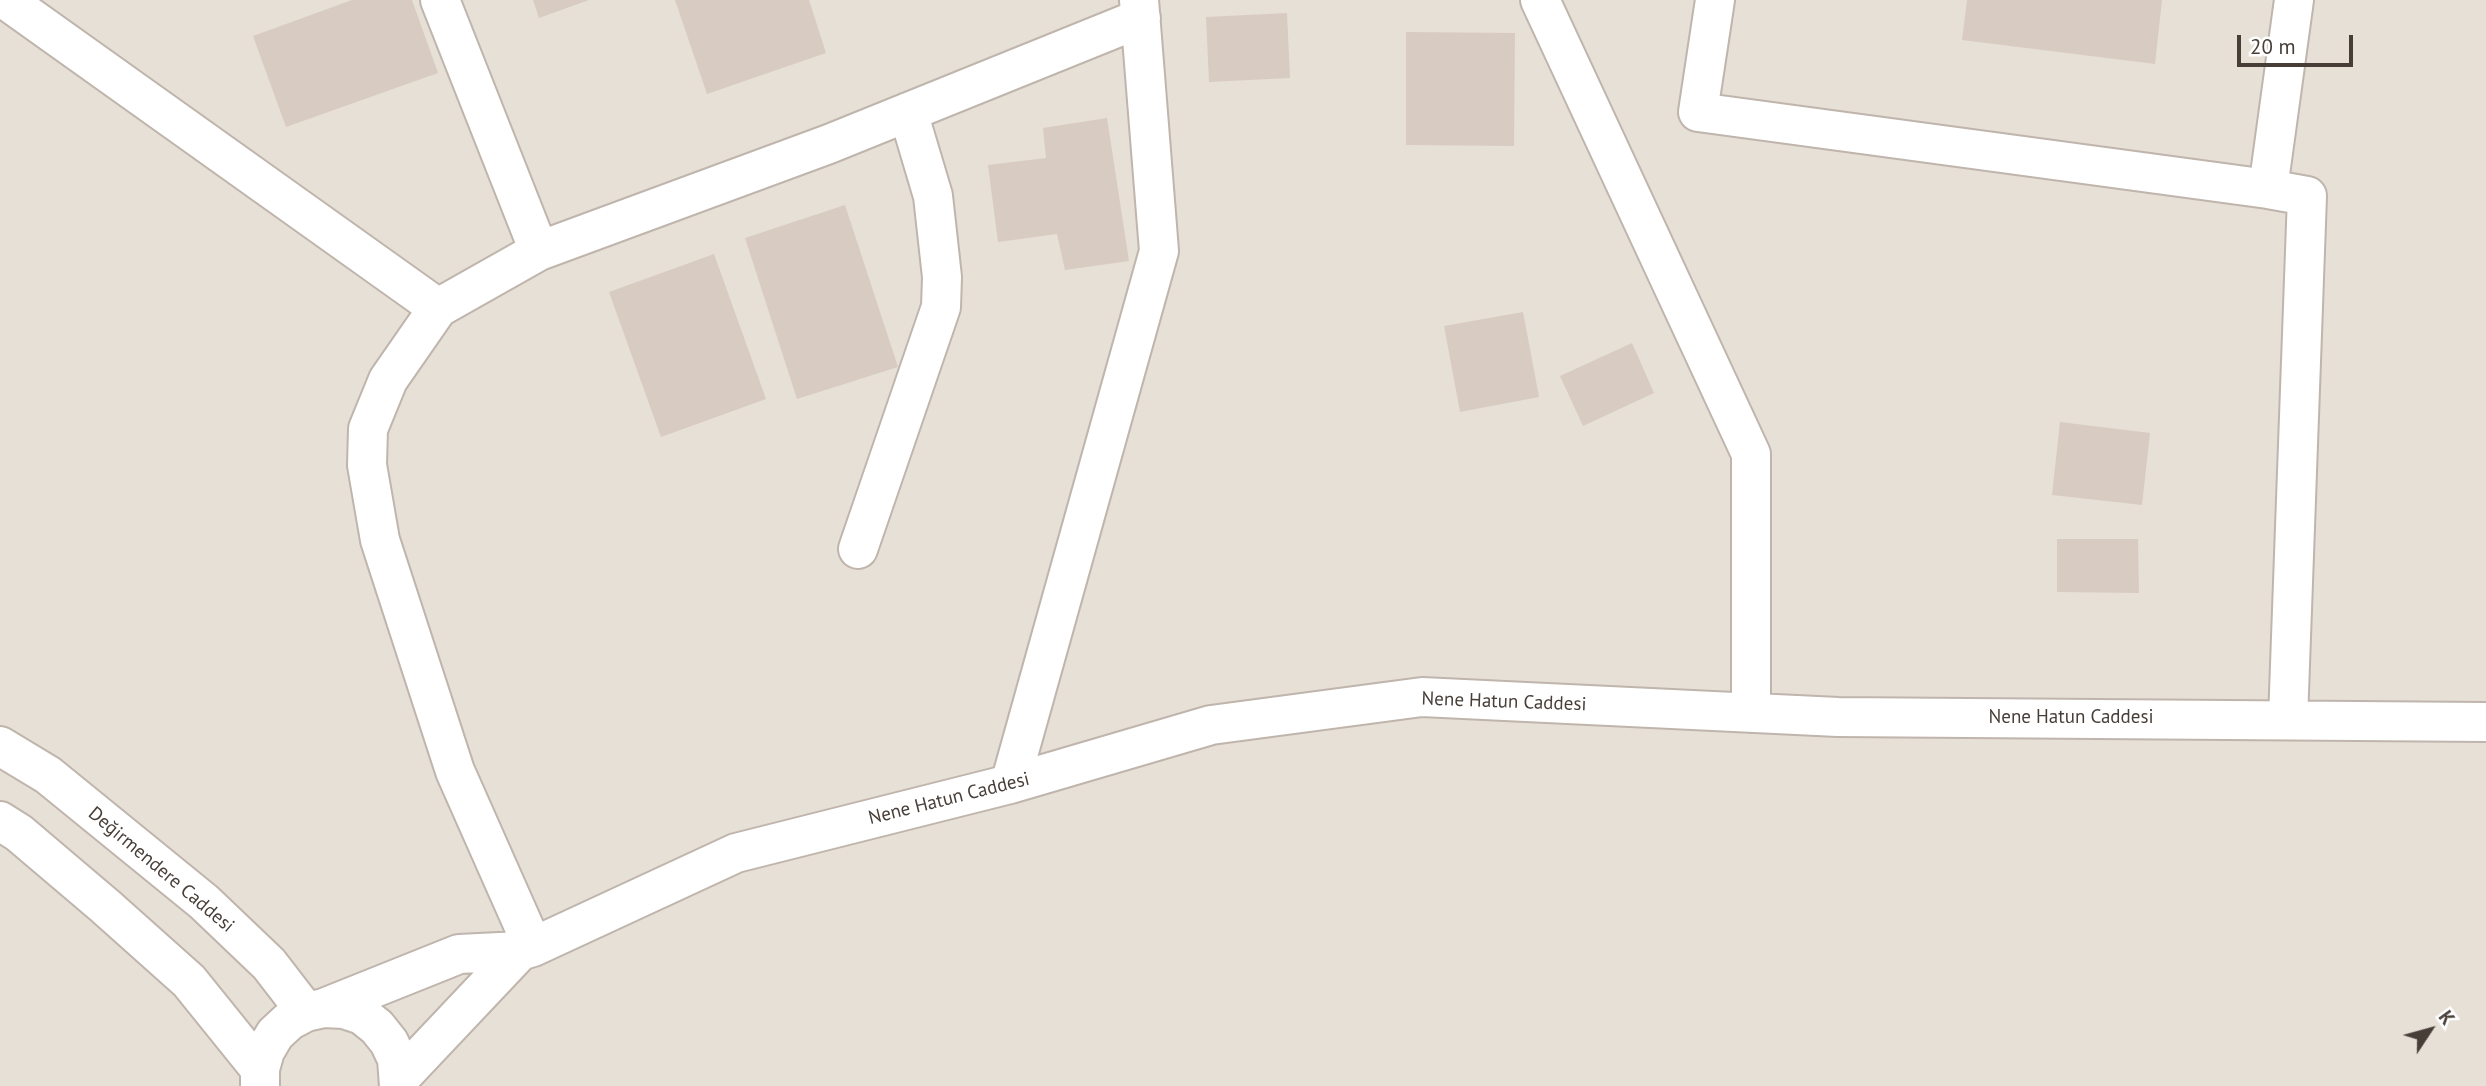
<!DOCTYPE html>
<meta charset="utf-8">
<style>
body{margin:0}
#map{position:relative;width:2486px;height:1086px;overflow:hidden;background:#f4efe9;font-family:"PT Sans",sans-serif}
canvas{display:block}
.north{position:absolute;left:2395px;top:995px;width:70px;height:70px;-webkit-text-stroke:5px #fff;paint-order:stroke;rotate:54deg;font-size:19px;font-weight:700;line-height:28px;text-align:center;color:#473e38}
.north::after{content:'';display:block;margin:auto;width:24px;height:32px;background:#473e38;clip-path:polygon(50% 0,100% 100%,50% 72%,0 100%)}
.scale{position:absolute;left:2237px;top:35px;width:116px;height:32px;box-sizing:border-box;border:4px solid #473e38;border-top:0;padding-left:9px;font-size:21px;line-height:24px;white-space:nowrap;color:#473e38;-webkit-text-stroke:5px #fff;paint-order:stroke}
</style>
<div id="map">
<canvas width="2486" height="1086"></canvas>
<div class="north">K</div>
<div class="scale">20 m</div>
</div>
<script>
const ctx = document.querySelector('canvas').getContext('2d');
ctx.lineJoin = 'round';
function fillPath(path, color) { ctx.fillStyle = color; ctx.fill(path, 'evenodd'); }
const poly = rows => new Path2D(rows.map(r => 'M' + r).join(''));
function stroke(path, color, width, dash) { ctx.strokeStyle = color; ctx.lineWidth = width; ctx.lineCap = dash ? 'butt' : 'round'; ctx.setLineDash(dash || []); ctx.stroke(path); }
function label(font, color, halo, rows, align = 'center') {
  ctx.font = font + ' "PT Sans",sans-serif'; ctx.lineWidth = 5; ctx.setLineDash([]); ctx.textBaseline = 'middle'; ctx.strokeStyle = halo; ctx.fillStyle = color; for (const [text, x, y, turn = 0] of rows) {
    ctx.save(); ctx.translate(x, y); ctx.rotate((+turn || 0) * Math.PI / 180); ctx.textAlign = isNaN(turn) ? turn : align; if (halo) ctx.strokeText(text, 0, 0); ctx.fillText(text, 0, 0); ctx.restore();
  }
}
const residential = poly([
 [0,0,2486,0,2486,1086,0,1086]
]);
const building = poly([
 [352,0,412,0,438,73,286,127,253,36],
 [533,0,589,0,539,18],
 [675,0,809,0,826,53,707,94],
 [1967,0,2162,0,2155,64,1962,40],
 [1287,13,1290,78,1209,82,1206,17],
 [1406,32,1515,33,1514,146,1406,145],
 [1107,118,1129,261,1065,270,1057,234,998,242,988,165,1046,158,1043,128],
 [845,205,898,367,797,399,745,238],
 [714,254,766,399,661,437,609,292],
 [1523,312,1539,397,1460,412,1444,326],
 [1632,343,1654,393,1583,426,1560,376],
 [2060,422,2150,433,2142,505,2052,495],
 [2057,539,2138,539,2139,593,2057,592]
]);
const minor = poly([
 [6,0,438,308],
 [440,0,539,251],
 [1540,0,1751,454,1751,713],
 [1715,0,1698,112,2268,189,2294,0],
 [2268,189,2307,196,2288,720],
 [858,549,941,307,942,277,933,196,908,112],
 [0,746,48,775,204,902,269,964,306,1012],
 [1010,784,1159,251,1139,0],
 [0,821,19,833,105,906,189,981,260,1069],
 [533,947,455,771,380,540,367,465,368,429,388,380,438,308,539,251,829,144,1141,18],
 [324,1008,459,954,520,951,533,947,736,853,1010,784,1211,725,1422,697,1838,717,2486,722],
 [400,1078,520,951],
 [260,1086,260,1069,265,1051,275,1034,289,1021,306,1012,324,1008,344,1009,362,1015,377,1027,389,1042,397,1059,399,1086]
]);
const streetNames = [
 ["Nene Hatun Caddesi",1504,702,2],
 ["Nene Hatun Caddesi",2071,718],
 ["Nene Hatun Caddesi",949,799,-14],
 ["Değirmendere Caddesi",161,870,40]
];
fillPath(residential, '#e7e0d7');
fillPath(building, '#d8cbc2');
stroke(minor, '#bfb5ac', 42);
stroke(minor, '#fff', 38);
label('19px', '#473e38', '#fff', streetNames);
</script>
